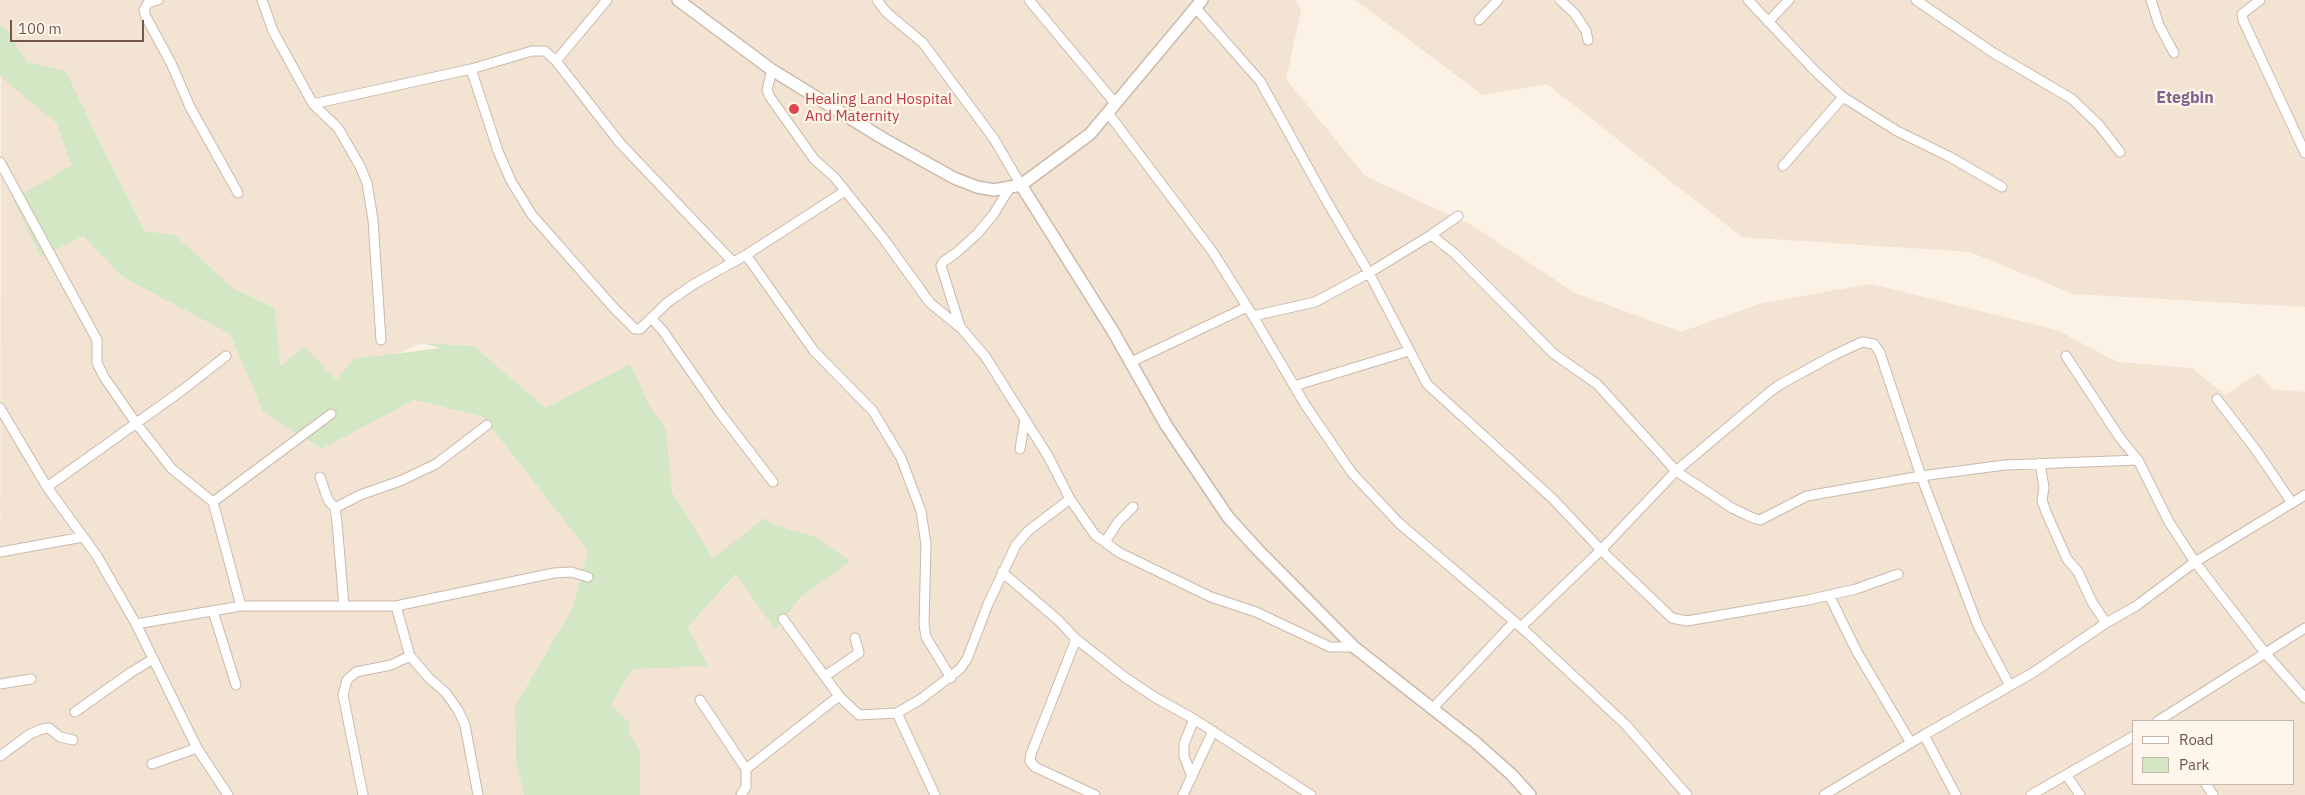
<!DOCTYPE html>
<style>
body{margin:0}
#map{position:relative;width:2305px;height:795px;overflow:hidden;background:#fbf1e4;font-family:"IBM Plex Sans",sans-serif}
canvas{display:block}
.legend{position:absolute;left:2132px;top:720px;width:162px;height:65px;box-sizing:border-box;background:#fef6ea;border:1px solid #c6b7aa;margin:0;padding:6px 9px;list-style:none;font-size:15px;color:#72584b}
.legend li{display:flex;align-items:center;gap:10px;height:25px}
.legend b{width:25px;border:1px solid #c6b7aa}
.scale{position:absolute;left:10px;top:20px;width:134px;height:22px;box-sizing:border-box;border:2px solid #72584b;border-top:0;padding-left:6px;font-size:15px;line-height:18px;white-space:nowrap;color:#72584b;-webkit-text-stroke:4px #fef6ea;paint-order:stroke}
</style>
<div id="map">
<canvas width="2305" height="795"></canvas>
<ul class="legend">
<li><b style="height:6px;background:#fff"></b>Road</li>
<li><b style="height:14px;background:#d3e7c4"></b>Park</li>
</ul>
<div class="scale">100 m</div>
</div>
<script>
const ctx = document.querySelector('canvas').getContext('2d');
ctx.lineJoin = 'round';
function fillPath(path, color) { ctx.fillStyle = color; ctx.fill(path, 'evenodd'); }
const poly = rows => new Path2D(rows.map(r => 'M' + r).join(''));
function stroke(path, color, width, dash) { ctx.strokeStyle = color; ctx.lineWidth = width; ctx.lineCap = dash ? 'butt' : 'round'; ctx.setLineDash(dash || []); ctx.stroke(path); }
function label(font, color, halo, rows, align = 'center') {
  ctx.font = font + ' "IBM Plex Sans",sans-serif'; ctx.lineWidth = 4.5; ctx.setLineDash([]); ctx.textBaseline = 'middle'; ctx.strokeStyle = halo; ctx.fillStyle = color; for (const [text, x, y, turn = 0] of rows) {
    ctx.save(); ctx.translate(x, y); ctx.rotate((+turn || 0) * Math.PI / 180); ctx.textAlign = isNaN(turn) ? turn : align; if (halo) ctx.strokeText(text, 0, 0); ctx.fillText(text, 0, 0); ctx.restore();
  }
}
const residential = poly([
 [0,0,1296,0,1301,11,1286,79,1365,176,1473,226,1575,293,1681,332,1762,303,1871,284,2057,330,2117,362,2192,368,2225,395,2258,373,2273,389,2305,392,2305,795,640,795,640,751,629,733,630,723,611,705,632,668,708,666,688,627,737,574,775,630,800,598,849,561,713,558,672,492,630,365,546,408,474,346,422,343,336,380,279,366,275,308,233,288,175,235,145,231,103,149,66,71,27,62,7,30,0,25],
 [2134,721,2294,721,2294,784,2134,784],
 [1355,0,2305,0,2305,307,2074,294,1970,252,1742,237,1547,84,1483,95],
 [1,75,56,123,73,165,13,199,83,236,124,278,230,334,263,412,322,449,414,400,483,417,588,551,572,609,515,706,516,762,524,795,0,795]
]);
const green = poly([
 [0,25,7,30,27,62,66,71,103,149,145,231,175,235,233,288,275,308,280,366,305,347,336,380,354,359,440,348,422,343,474,346,546,408,630,364,649,405,666,430,672,492,713,558,765,518,769,523,815,537,850,561,800,598,775,630,736,574,688,627,708,666,632,669,611,705,630,723,629,733,640,751,640,795,524,795,516,762,515,706,572,609,588,551,483,417,414,400,322,449,263,412,230,334,124,278,83,236,41,257,13,199,72,165,56,123,0,76]
]);
const minor = poly([
 [158,0,148,3,144,10,146,17,171,63,190,107,238,193],
 [262,0,273,31,313,104,338,128,360,166,367,183,373,220,381,340],
 [877,0,886,12,923,43,994,139,1021,185],
 [1029,0,1115,103],
 [1560,0,1575,14,1586,31,1588,40],
 [1748,0,1816,72,1843,97,1897,131,1950,157,2002,187],
 [1916,0,1992,52,2072,99,2099,125,2120,152],
 [2151,0,2159,25,2174,53],
 [2260,0,2242,14,2243,20,2305,153],
 [1195,7,1260,81,1326,200,1369,273,1427,384,1553,499,1601,550,1672,618,1687,621,1808,600,1856,589,1898,574],
 [1479,20,1498,0],
 [1768,22,1789,0],
 [556,61,620,143,733,262],
 [471,69,498,151,511,181,532,215,613,307,635,329,640,329,668,302,694,284,746,255,845,191],
 [772,70,767,90,770,97,814,159,835,178,883,238,930,303,961,328,985,356,1048,456,1070,499,1095,535,1120,553,1211,597,1256,612,1330,647,1354,647],
 [313,104,471,69,532,51,545,51,556,61,607,0],
 [1108,113,1212,251,1253,316,1306,406,1352,473,1399,523,1521,627,1626,725,1687,795],
 [0,162,97,340,97,363,104,377,136,423,172,469,213,502,241,606],
 [1783,166,1843,97],
 [1431,235,1454,253,1554,354,1597,384,1676,471,1732,508,1753,518,1760,520,1807,496,1921,476,2005,465,2138,460,2169,522,2195,562,2266,654,2305,698],
 [746,255,814,351,873,411,901,458,921,511,926,545,924,624,926,637,951,678],
 [1253,316,1315,302,1369,273,1431,235,1458,216],
 [652,319,663,331,720,413,773,482],
 [960,326,941,266,943,262,956,253,977,234,993,215,1009,189],
 [2066,356,2120,438,2138,460],
 [1131,362,1247,307],
 [1294,386,1409,351],
 [2217,399,2256,450,2292,503],
 [0,408,47,487,97,556,136,624,197,748,228,795],
 [1020,449,1025,419],
 [2040,463,2044,488,2042,500,2046,512,2067,559,2078,572,2092,602,2106,623],
 [320,477,328,500,335,508,337,522,344,606],
 [47,487,184,389,226,356],
 [213,502,331,414],
 [335,508,360,495,400,481,436,464,487,425],
 [1105,542,1118,522,1133,507],
 [0,552,83,537],
 [1002,572,1058,620,1076,639,1126,678,1156,698,1194,719,1311,795],
 [1829,595,1857,652,1911,743],
 [396,606,410,656,429,678,446,693,458,710,465,725,478,795],
 [213,611,236,685],
 [783,619,839,696,859,715,897,713,921,699,960,669,967,659,988,604,1016,545,1028,531,1070,499],
 [136,624,241,606,396,606,554,573,571,572,588,577],
 [1521,627,1601,550,1676,471,1771,391,1781,384,1834,355,1862,342,1874,344,1880,353,1921,476,1978,626,2010,686],
 [1076,639,1031,754,1030,761,1035,767,1095,795],
 [825,676,859,653,855,638],
 [0,684,31,679],
 [700,700,746,769,746,787,741,795],
 [1433,708,1514,622],
 [75,712,130,673,153,659],
 [897,713,935,795],
 [2158,721,2305,628],
 [1924,735,2034,672,2106,623,2136,606,2195,562,2305,495],
 [0,756,30,734,42,729,49,728,60,737,73,740],
 [152,764,197,748],
 [746,769,839,696],
 [2067,776,2080,795],
 [1192,777,1184,756,1184,744,1194,719],
 [2206,784,2213,795],
 [363,795,343,695,347,680,356,672,391,665,410,656],
 [1183,795,1213,731],
 [1824,795,1924,735,1956,795],
 [2031,795,2134,736]
]);
const tertiary = poly([
 [678,0,772,70,884,139,954,178,977,187,994,190,1021,185,1090,134,1202,0],
 [1021,185,1114,333,1166,425,1228,517,1258,550,1354,647,1475,742,1512,775,1530,795]
]);
const markers = [
 [794,109,6,"#e0444e"]
];
const healthNames = [
 ["Healing Land Hospital",805,100],
 ["And Maternity",805,117]
];
const neighbourhoodNames = [
 ["Etegbin",2185,98]
];
fillPath(residential, '#f2e3d3');
fillPath(green, '#d3e7c4');
stroke(minor, '#ccb9ab', 11);
stroke(tertiary, '#ccb9ab', 14);
stroke(minor, '#fff', 9);
stroke(tertiary, '#fff', 11);
for (const [x, y, r, color] of markers) { const dot = new Path2D(); dot.arc(x, y, r, 0, 2 * Math.PI); ctx.fillStyle = color; ctx.fill(dot); stroke(dot, '#fef6ea', 2); }
label('15px', '#be3a42', '#fef6ea', healthNames, 'left');
label('bold 16px', '#7e638e', '#fef6ea', neighbourhoodNames);
</script>
